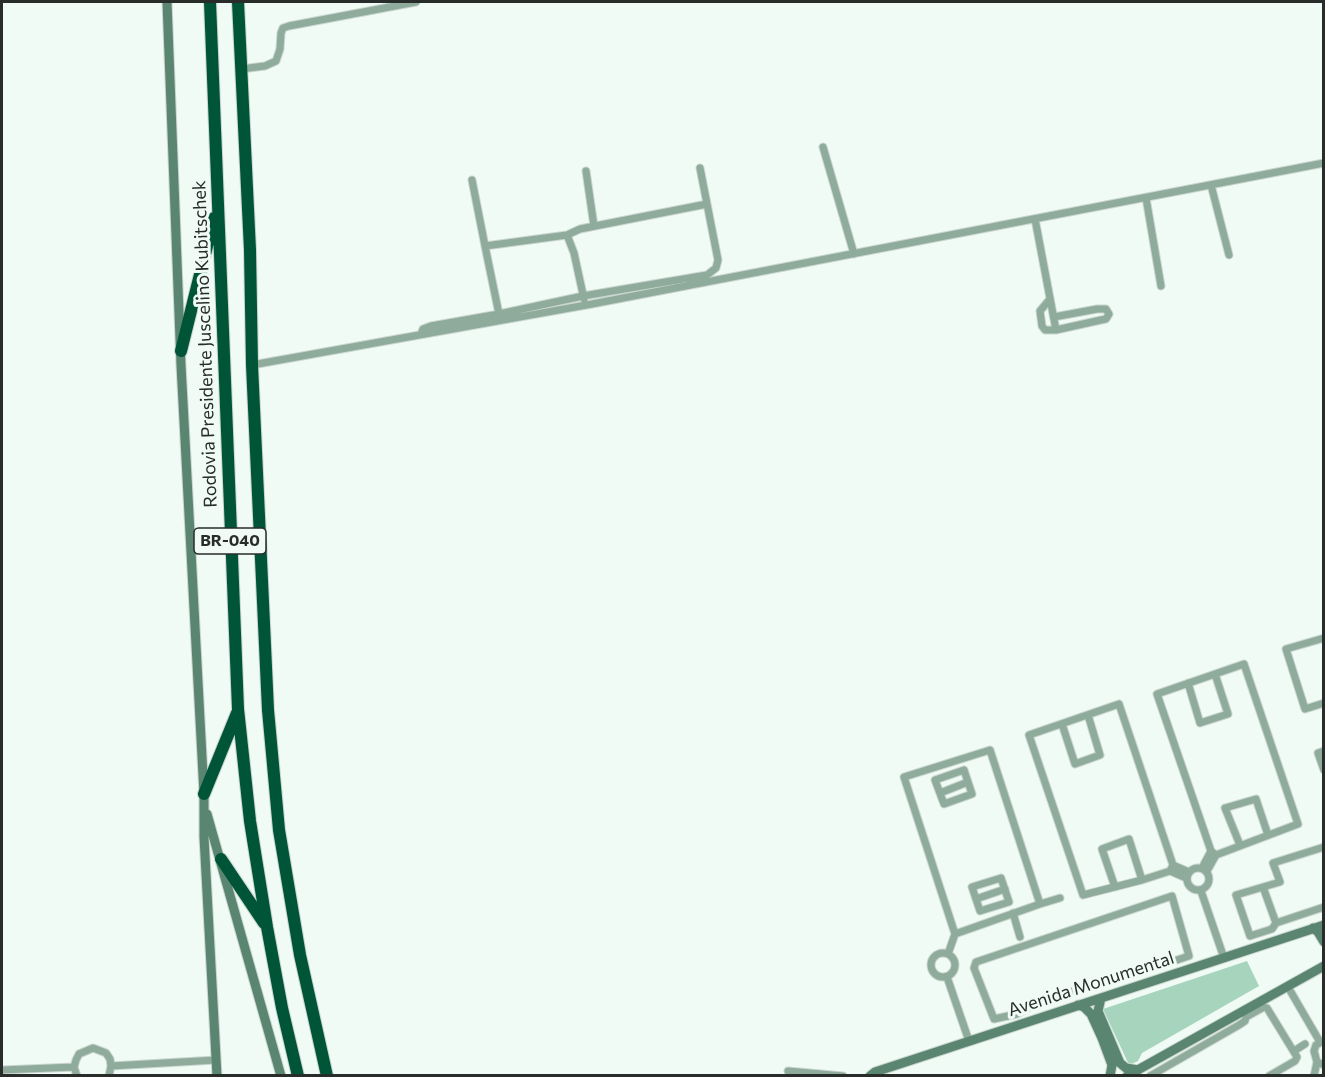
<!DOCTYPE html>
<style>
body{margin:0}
#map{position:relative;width:1325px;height:1077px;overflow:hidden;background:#effbf4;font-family:Commissioner,sans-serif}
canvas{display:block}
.frame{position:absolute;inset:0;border:3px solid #282c2a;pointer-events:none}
</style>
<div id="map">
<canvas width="1325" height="1077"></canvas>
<div class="frame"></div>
</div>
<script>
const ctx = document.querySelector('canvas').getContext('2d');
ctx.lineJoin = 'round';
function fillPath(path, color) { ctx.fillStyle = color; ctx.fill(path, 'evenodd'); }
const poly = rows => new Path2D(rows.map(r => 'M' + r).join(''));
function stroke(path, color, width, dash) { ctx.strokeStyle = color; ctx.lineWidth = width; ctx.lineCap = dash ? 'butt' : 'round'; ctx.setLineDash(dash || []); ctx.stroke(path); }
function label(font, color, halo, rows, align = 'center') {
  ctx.font = font + ' Commissioner,sans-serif'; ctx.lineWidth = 6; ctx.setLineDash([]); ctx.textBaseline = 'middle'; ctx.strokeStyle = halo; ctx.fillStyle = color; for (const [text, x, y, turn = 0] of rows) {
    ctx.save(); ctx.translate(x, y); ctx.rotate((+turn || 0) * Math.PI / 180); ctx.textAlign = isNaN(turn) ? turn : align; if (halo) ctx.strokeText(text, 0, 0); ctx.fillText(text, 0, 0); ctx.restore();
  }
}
const green = poly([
 [1247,961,1259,986,1142,1053,1138,1061,1129,1065,1103,1009]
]);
const street = poly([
 [241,69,265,66,276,61,280,49,281,33,283,28,289,26,416,2],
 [823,147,854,254],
 [586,171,594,226],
 [472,180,485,246,567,235,574,253,584,299],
 [1211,185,1229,255],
 [1146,198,1161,286],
 [1035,219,1056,330],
 [567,235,580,229,707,204],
 [485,246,499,314,583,296,707,275,716,268,718,260,700,168],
 [1050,299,1040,311,1042,326,1045,330,1056,330,1101,320,1106,319,1109,314,1106,309,1097,309,1054,317],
 [421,334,423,329,431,326,499,314],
 [252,365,592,304,1324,163],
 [1324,638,1286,649,1305,709,1324,703],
 [1244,664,1298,824,1216,855,1211,851,1157,694,1244,664],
 [1188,683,1200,723,1228,714,1215,674],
 [1119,704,1173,865,1170,871,1142,880,1083,895,1029,735,1119,704],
 [1062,724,1075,764,1100,755,1088,715],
 [1324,751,1318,753,1324,770],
 [964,770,972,794,944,804,935,780,964,770],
 [940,793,968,782],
 [1240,845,1225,808,1256,799,1268,835],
 [1173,865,1189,872],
 '1187 879a11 11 0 1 1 22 0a11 11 0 1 1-22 0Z',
 [1202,868,1211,851],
 [1170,871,1186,878],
 [1207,871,1216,855],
 [1001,878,1009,902,980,911,972,887,1001,878],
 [1115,887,1102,849,1129,839,1142,880],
 [1263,887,1276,923,1324,907],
 [1201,891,1224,958],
 [1172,896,1189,956,1165,964,1164,961,1035,1004,1017,1014,994,1019,974,968,976,962,1172,896],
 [976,899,1005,889],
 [1040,904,1060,898],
 [1013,913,1020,937],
 [1276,923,1272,929,1250,936,1236,895,1280,882,1273,863,1324,847],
 '931 965a12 12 0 1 1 24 0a12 12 0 1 1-24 0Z',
 [948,954,955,934,904,777,990,750,1040,904,955,934],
 [947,977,969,1041],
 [1288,987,1320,1042],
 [1323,1041,1316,1045,1314,1051,1317,1062,1324,1065],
 [1294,1051,1305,1044],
 [111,1066,216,1060],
 [2,1070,74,1067],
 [788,1071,843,1076],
 [77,1076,74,1067,76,1060,79,1054,93,1048,106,1053,110,1059,111,1066,109,1076],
 [1150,1076,1239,1025,1245,1021,1246,1017,1264,1007,1267,1008,1297,1057,1295,1061,1269,1076],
 [1314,1076,1317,1062]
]);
const secondary = poly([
 [167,2,181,365,204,794,204,837,217,1076],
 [207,814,281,1076],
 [1313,928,1318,932,1324,942],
 [1101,998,1098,1011,1120,1063,1126,1068,1138,1070],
 [1078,1005,1084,1007,1091,1014,1102,1038,1112,1065,1110,1076],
 [870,1076,875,1072,1324,925],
 [1127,1076,1324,966]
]);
const highway = poly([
 [210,2,238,709,250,821,267,927,282,1008,298,1076],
 [238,2,250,250,252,365,268,710,279,830,300,955,327,1076],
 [181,351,214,218],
 [204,794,237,713],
 [221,859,264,923]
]);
const shields = [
 [230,541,72]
];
const shieldNames = [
 ["BR-040",230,541]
];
const streetNames = [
 ["Rodovia Presidente Juscelino Kubitschek",205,344,-92],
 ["Avenida Monumental",1091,984,-18]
];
fillPath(green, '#a7d4bd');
stroke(street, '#cbd6d0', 9);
stroke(secondary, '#cbd6d0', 11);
stroke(highway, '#cbd6d0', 14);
stroke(street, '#8eab9c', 7);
stroke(secondary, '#5a8671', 9);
stroke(highway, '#005539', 12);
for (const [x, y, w] of shields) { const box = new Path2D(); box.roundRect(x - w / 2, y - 13, w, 26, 4.5); ctx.fillStyle = '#effbf4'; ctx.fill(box); stroke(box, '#282c2a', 1.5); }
label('bold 16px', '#282c2a', null, shieldNames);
label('18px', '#282c2a', '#effbf4', streetNames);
</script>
